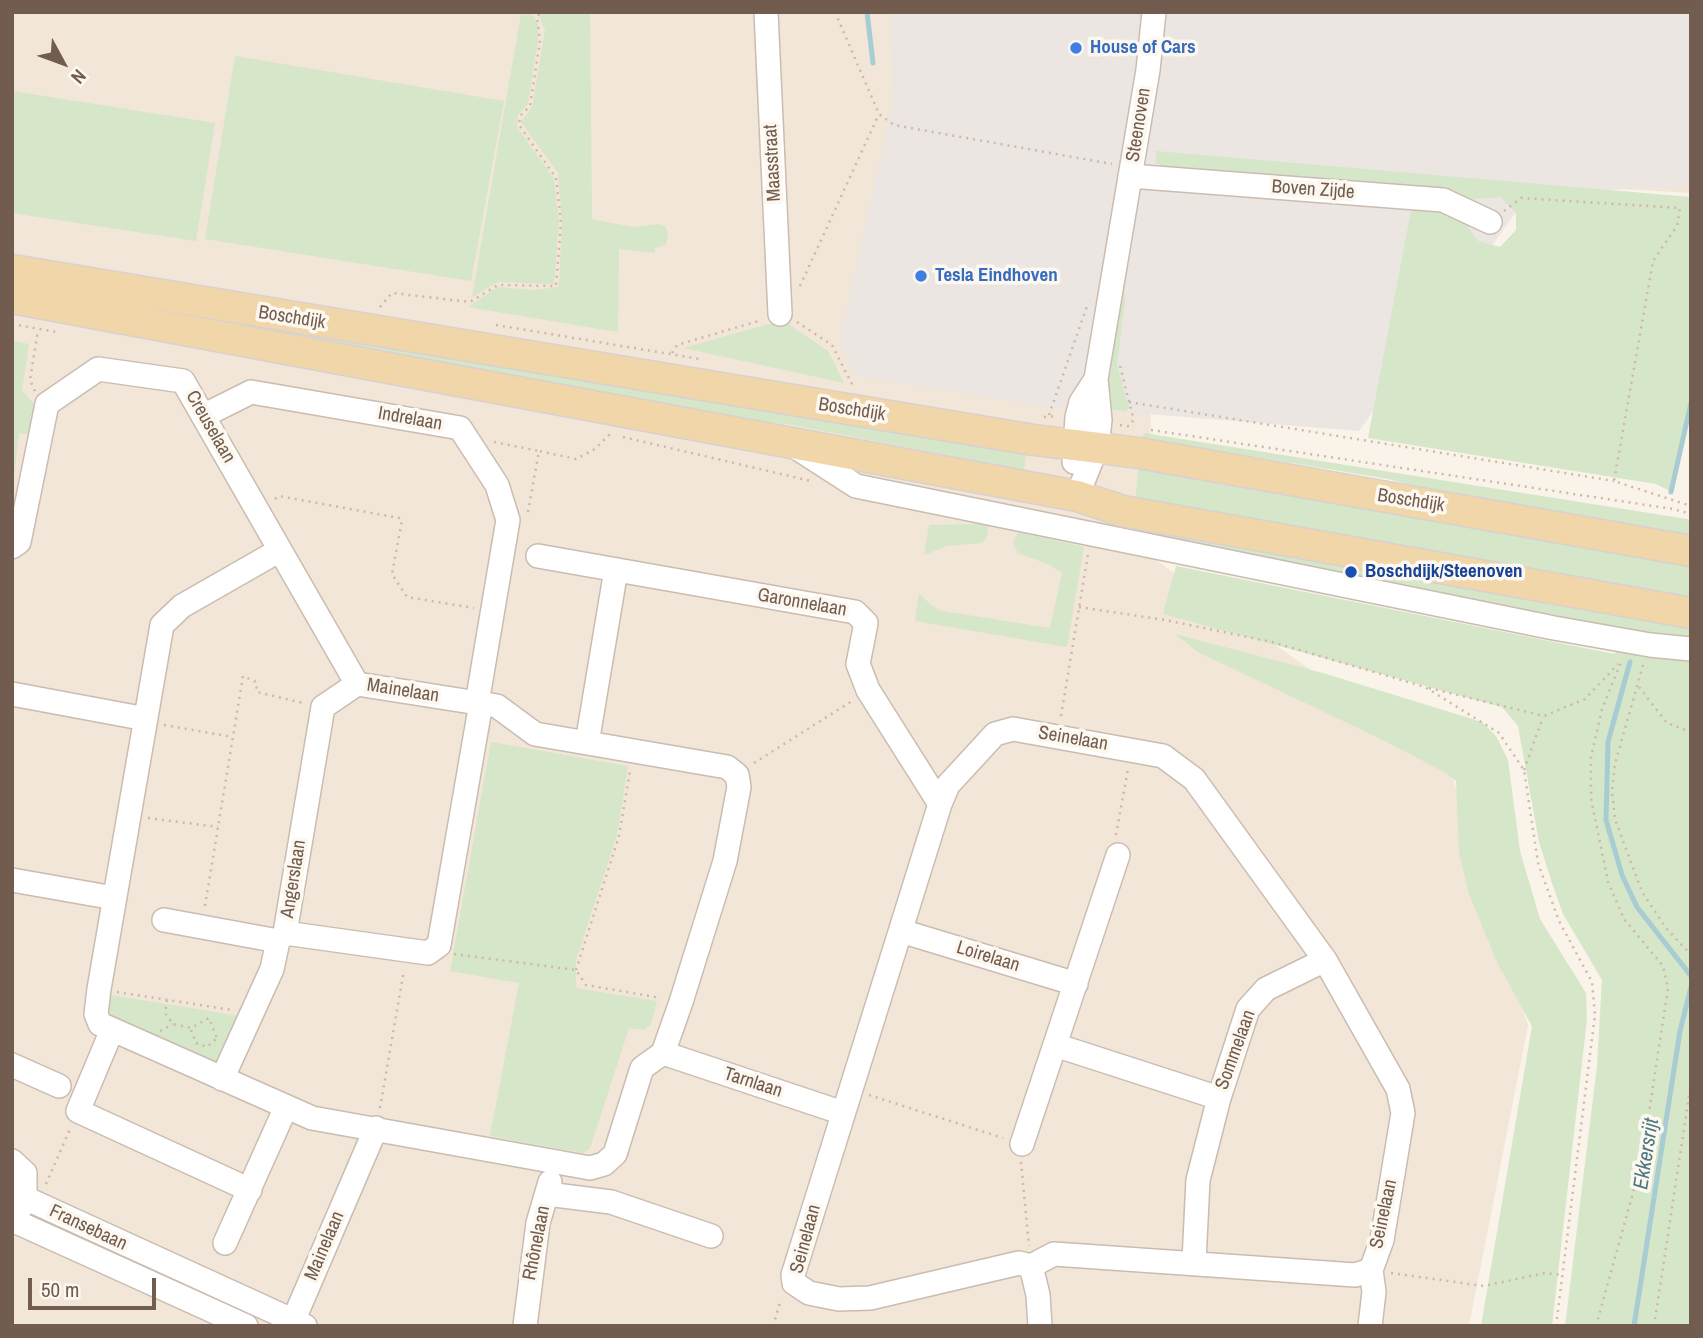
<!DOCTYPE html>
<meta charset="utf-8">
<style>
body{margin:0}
#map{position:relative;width:1703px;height:1338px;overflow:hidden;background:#faf3e9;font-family:"Archivo Narrow",sans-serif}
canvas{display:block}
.frame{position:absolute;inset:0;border:14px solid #725c50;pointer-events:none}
.north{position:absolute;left:28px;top:28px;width:70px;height:70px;-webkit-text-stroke:5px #fdf8ef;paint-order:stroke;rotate:131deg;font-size:19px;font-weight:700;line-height:28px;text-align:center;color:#725c50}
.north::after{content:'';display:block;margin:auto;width:24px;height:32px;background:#725c50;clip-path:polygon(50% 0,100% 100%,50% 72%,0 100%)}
.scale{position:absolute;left:28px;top:1278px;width:128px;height:32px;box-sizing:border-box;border:4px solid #725c50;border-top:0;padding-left:9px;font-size:21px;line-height:24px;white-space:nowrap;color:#725c50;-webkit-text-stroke:5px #fdf8ef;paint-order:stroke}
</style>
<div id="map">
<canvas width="1703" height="1338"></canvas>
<div class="frame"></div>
<div class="north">N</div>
<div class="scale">50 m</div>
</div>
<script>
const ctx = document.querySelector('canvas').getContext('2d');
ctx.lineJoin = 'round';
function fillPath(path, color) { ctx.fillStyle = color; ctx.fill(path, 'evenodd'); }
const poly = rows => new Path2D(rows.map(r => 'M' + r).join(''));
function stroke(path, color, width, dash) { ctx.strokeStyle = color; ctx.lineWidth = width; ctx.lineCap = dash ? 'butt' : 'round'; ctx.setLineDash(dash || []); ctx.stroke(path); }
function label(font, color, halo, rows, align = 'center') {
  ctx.font = font + ' "Archivo Narrow",sans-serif'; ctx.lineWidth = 7; ctx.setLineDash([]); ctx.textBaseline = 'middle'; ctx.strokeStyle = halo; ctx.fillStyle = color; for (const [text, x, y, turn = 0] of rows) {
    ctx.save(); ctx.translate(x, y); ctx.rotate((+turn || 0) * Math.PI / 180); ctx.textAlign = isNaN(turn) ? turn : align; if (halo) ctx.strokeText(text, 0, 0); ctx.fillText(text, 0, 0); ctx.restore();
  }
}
const residential = poly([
 [12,12,1691,12,1691,193,1154,161,1149,555,1450,769,1528,1025,1469,1326,12,1326]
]);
const industrial = poly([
 [891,12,1691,12,1691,180,1689,186,1529,194,1359,431,1035,405,857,376,839,343,893,103]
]);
const green = poly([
 [537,12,590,12,592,219,632,227,658,224,665,226,668,233,666,245,655,248,655,253,619,249,618,332,468,307,498,287,534,290,559,287,562,222,558,173,521,122,532,107,545,30],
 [521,14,533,15,538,24,538,40,528,104,518,115,517,127,554,179,559,221,554,284,498,282,472,297],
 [235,56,504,101,471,281,205,239],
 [12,91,215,123,196,241,12,213],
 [1156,151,1691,197,1691,400,1670,491,1656,484,1368,438,1412,205,1460,215,1478,241,1500,247,1516,230,1516,213,1500,197,1465,200,1169,169,1156,163],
 [1123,274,1125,301,1117,365,1129,408,1125,411,1107,409,1104,389],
 [59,292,283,331,1027,448,1024,470,787,424,682,413],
 [776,322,788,324,828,351,844,383,683,348],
 [12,341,29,344,22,390,35,405,31,434,19,433,12,495],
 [1144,433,1687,519,1691,520,1691,542,1485,505,1388,479,1142,438],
 [1139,466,1691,561,1691,604,1135,501],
 [1133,522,1691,622,1691,640,1635,635,1371,578,1132,532],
 [929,525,983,524,988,525,987,537,982,543,947,546,924,555],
 [1018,532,1084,547,1067,647,915,621,919,593,932,606,942,611,1050,628,1062,573,1050,565,1018,553,1013,543],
 [1176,566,1614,654,1620,649,1691,656,1691,1326,1565,1326,1597,1066,1602,980,1563,914,1552,883,1539,842,1518,726,1502,707,1163,614],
 [1175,634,1323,673,1482,722,1496,736,1508,760,1520,851,1540,919,1586,993,1587,1019,1552,1326,1481,1326,1532,1026,1497,962,1469,894,1459,852,1456,781,1446,773,1383,740,1198,652],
 [491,742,628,766,617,835,576,960,576,988,657,1001,651,1024,644,1030,629,1028,590,1148,583,1153,490,1136,519,983,450,971],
 [110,995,210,1011,242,1017,225,1059,215,1065,115,1020,107,1011]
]);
const stream = poly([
 [867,12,873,63],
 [1671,492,1691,403],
 [1630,662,1608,742,1606,820,1622,875,1637,907,1691,976],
 [1634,1326,1680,1031,1691,987]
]);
const path = poly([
 [835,12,879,114,894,125,1112,164],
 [1504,211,1521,198,1680,208,1677,226,1653,261,1614,481,1691,506],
 [800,286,879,114],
 [380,307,392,293,470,302,498,285,556,286,561,222,556,178,519,125,520,116,530,106,540,41,537,16,542,12],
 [797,322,832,345,853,386],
 [12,324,56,332],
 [496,325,700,359],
 [672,353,677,345,762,320],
 [1120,366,1133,417,1132,427],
 [35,391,30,380,38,330],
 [1129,402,1614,481],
 [1049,415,1087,306],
 [1044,417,1058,416],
 [1120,425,1134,427],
 [1151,430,1673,509,1691,514],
 [623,437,811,481],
 [494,442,539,451],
 [275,499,279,496,399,518,402,520,392,574,407,597,474,608],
 [528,512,539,451,576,459,595,449,610,434],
 [1079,607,1165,620,1272,642,1425,687,1499,733,1524,770,1538,863,1559,921,1592,982,1595,1015,1556,1326],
 [1643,665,1615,764,1612,791,1615,819,1642,892,1666,928,1691,955],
 [1639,687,1667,723,1691,732],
 [1429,688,1544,716,1585,699,1618,664],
 [1061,716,1088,554],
 [164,725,233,737],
 [754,763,852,701],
 [1524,770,1543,717],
 [148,818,218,827],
 [1116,835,1128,769],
 [205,906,243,676,256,682,257,692,303,703],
 [454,954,576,970,586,985,661,998],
 [576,970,619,836,630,771],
 [117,992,232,1010],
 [167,1000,165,1013,173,1024,191,1028,209,1018,218,1041],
 [191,1030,196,1043,207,1047,217,1038],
 [160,1031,173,1024],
 [869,1095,1003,1138],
 [380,1108,404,970],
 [1021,1162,1029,1246],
 [46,1184,70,1129],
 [1391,1273,1484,1286,1545,1273,1563,1275],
 [773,1326,781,1299],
 [1596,1326,1641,1164,1668,988,1663,966,1624,919,1608,882,1591,798,1591,757,1602,709,1622,660],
 [1654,1326,1691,1083]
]);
const minor = poly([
 [766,12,780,314],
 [1130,176,1443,200,1490,222],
 [203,416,251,392,460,428,497,485,508,520,477,703],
 [794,446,856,486,1554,628,1650,645,1691,649],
 [1074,462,1077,417,1081,402,1096,379],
 [1077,496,1097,447,1100,420,1096,379,1148,70,1154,12],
 [12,547,19,542,47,404,98,369,183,381,280,550],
 [280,550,357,684,497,706,535,734,727,767,737,775,739,787,725,861,681,1002,663,1053,642,1068,615,1154,604,1164,590,1168,312,1118,100,1024,96,1014,99,989,162,625,182,606,280,550],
 [538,556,855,612,866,623,858,664,868,690,940,804],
 [12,694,146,719],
 [1013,729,1163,756,1194,779,1325,960,1398,1089,1403,1113,1382,1240,1371,1270,1355,1275,1054,1254,1031,1266,1019,1263,870,1298,839,1299,809,1293,794,1283,793,1275,940,804,948,785,995,734,1013,729],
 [587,743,616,570],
 [12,880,114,898],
 [164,920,278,941],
 [901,931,1076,984],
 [285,933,428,953,439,945,481,703],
 [112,1030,78,1111,250,1190],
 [1055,1045,1219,1098],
 [663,1053,843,1113],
 [12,1065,59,1086],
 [222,1079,272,969,278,941,285,933,323,707,357,684],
 [1022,1144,1118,855],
 [12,1161,25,1173,25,1198,20,1209],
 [12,1192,305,1326],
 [547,1194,611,1202,711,1236],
 [12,1220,246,1326],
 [225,1243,286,1107],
 [1194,1261,1198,1180,1219,1098,1248,1009,1266,989,1325,960],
 [1031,1266,1038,1295,1040,1326],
 [291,1326,376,1128],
 [525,1326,538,1223,550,1182],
 [1370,1326,1374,1292,1371,1270]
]);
const major = poly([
 [12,270,1034,440,1139,453,1691,551],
 [12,298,1077,496,1123,511,1691,613]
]);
const markers = [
 [1076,48,7,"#3f7fe0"],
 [921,276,7,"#3f7fe0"],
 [1351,572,7,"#1a4fb4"]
];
const shopNames = [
 ["House of Cars",1090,48],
 ["Tesla Eindhoven",935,276]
];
const streetNames = [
 ["Steenoven",1139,125,-81],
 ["Maasstraat",773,163,-93],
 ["Boven Zijde",1313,190,4],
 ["Boschdijk",292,318,9],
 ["Boschdijk",852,410,9],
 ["Indrelaan",410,419,10],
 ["Creuselaan",210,427,60],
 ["Boschdijk",1411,501,9],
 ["Garonnelaan",802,603,10],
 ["Mainelaan",403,691,9],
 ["Seinelaan",1073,739,10],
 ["Angerslaan",294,879,-81],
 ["Loirelaan",988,957,17],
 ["Sommelaan",1236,1050,-70],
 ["Tarnlaan",753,1083,18],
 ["Seinelaan",1384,1214,-78],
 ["Fransebaan",88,1228,25],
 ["Seinelaan",806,1239,-75],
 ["Rhônelaan",537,1243,-79],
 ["Mainelaan",325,1246,-67]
];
const transitNames = [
 ["Boschdijk/Steenoven",1365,572]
];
const waterNames = [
 ["Ekkersrijt",1647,1154,-81]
];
fillPath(residential, '#f1e6d8');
fillPath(industrial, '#ebe6e2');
fillPath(green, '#d5e6c9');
stroke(stream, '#a7ccd2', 5);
stroke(minor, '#cbbcb0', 26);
stroke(major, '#d8d1ce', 33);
stroke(path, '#d1b7a7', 2.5, [2, 5]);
stroke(minor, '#fff', 23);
stroke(major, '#f1d6aa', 30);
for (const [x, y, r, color] of markers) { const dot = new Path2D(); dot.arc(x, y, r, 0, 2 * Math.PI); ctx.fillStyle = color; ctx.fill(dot); stroke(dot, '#fdf8ef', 2.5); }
label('bold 19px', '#366cbe', '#fdf8ef', shopNames, 'left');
label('19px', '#725c50', '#fdf8ef', streetNames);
label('bold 19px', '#164399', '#fdf8ef', transitNames, 'left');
label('italic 21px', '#4c7982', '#fdf8ef', waterNames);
</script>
